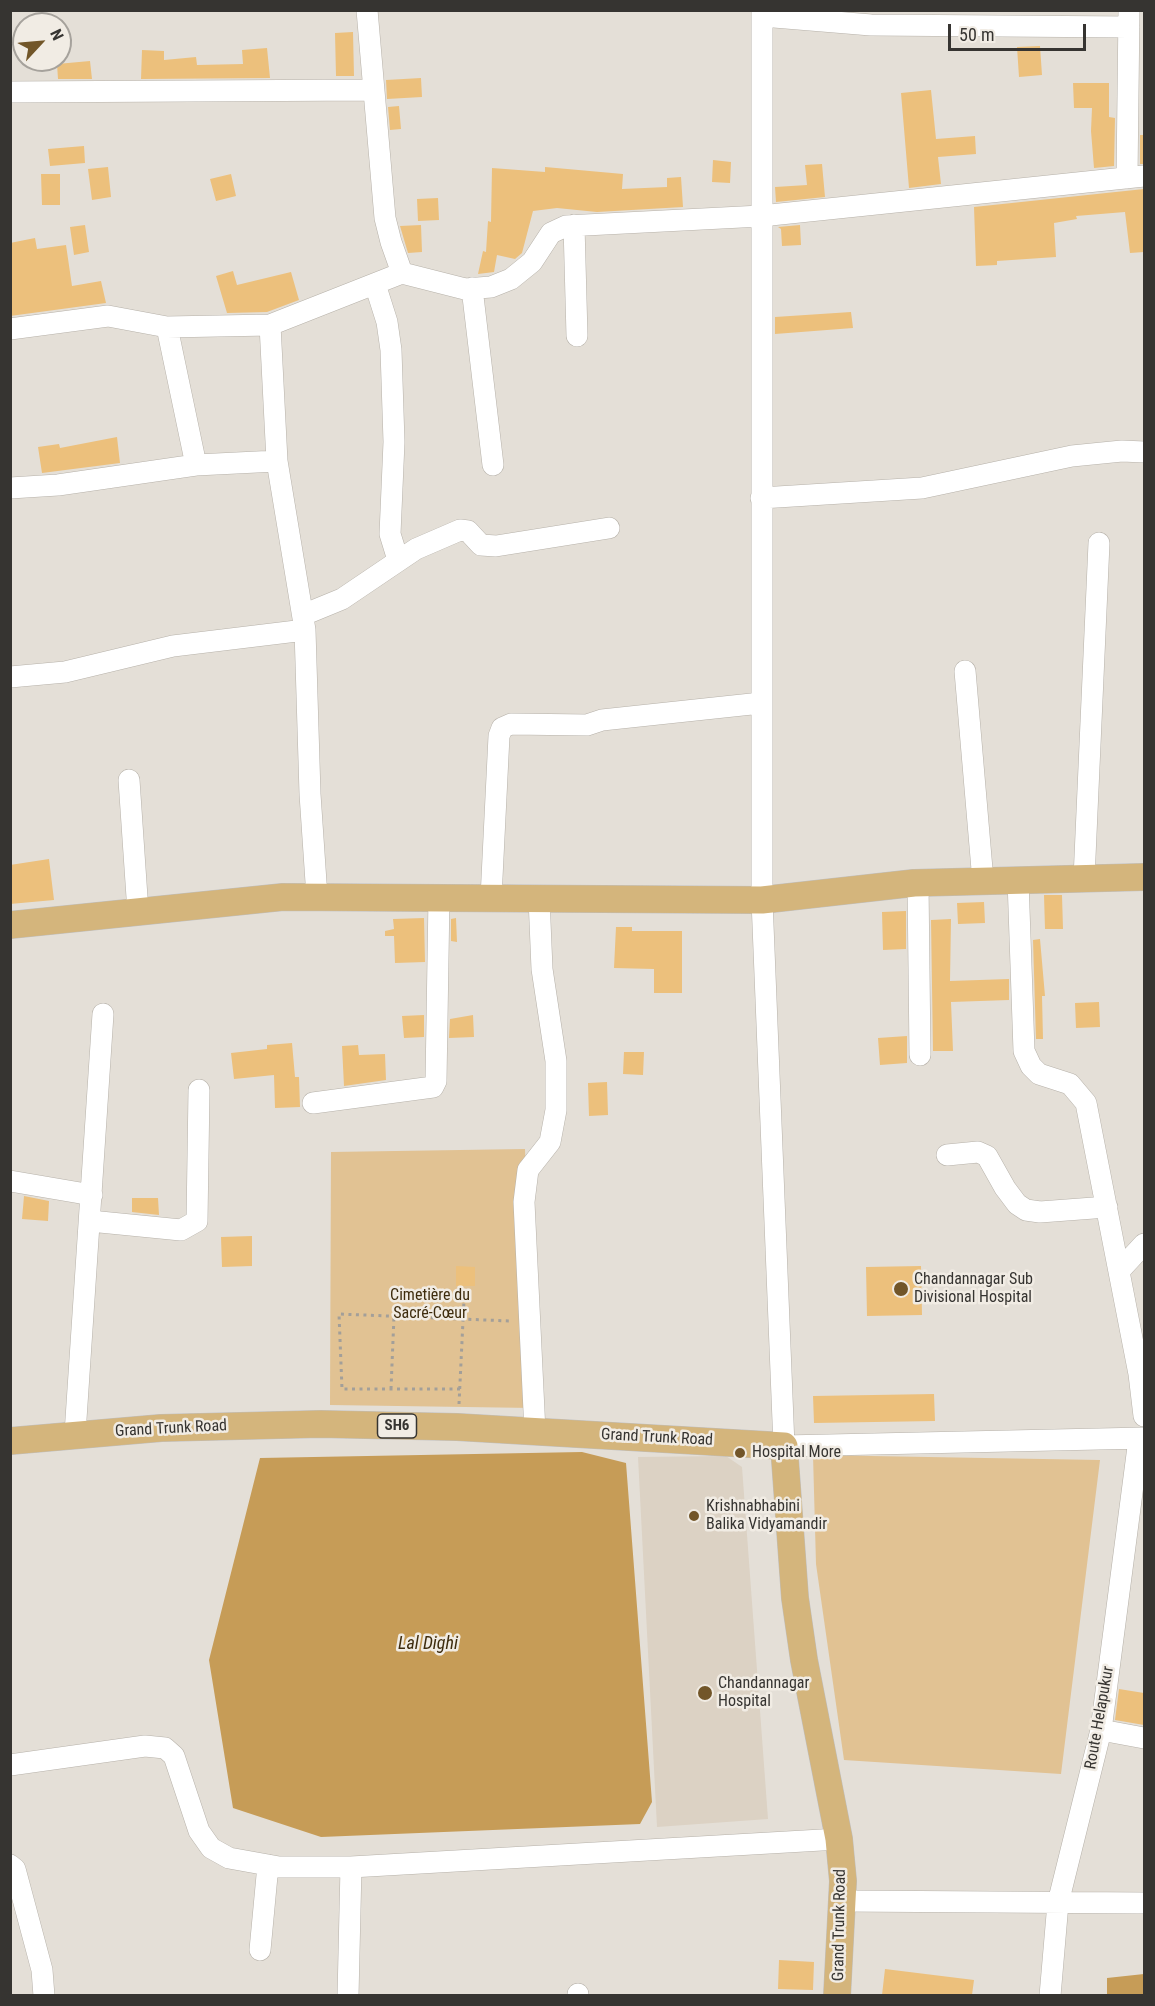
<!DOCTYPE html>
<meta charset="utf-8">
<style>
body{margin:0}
#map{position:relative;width:1155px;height:2006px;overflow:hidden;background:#e4dfd7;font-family:"Roboto Condensed",sans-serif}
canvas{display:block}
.frame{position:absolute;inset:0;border:12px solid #363431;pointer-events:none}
.north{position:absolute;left:12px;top:12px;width:60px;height:60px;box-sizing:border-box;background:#f1ece4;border:2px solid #a6a29c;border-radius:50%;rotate:64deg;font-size:16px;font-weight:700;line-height:24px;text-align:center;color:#363431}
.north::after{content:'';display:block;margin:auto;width:21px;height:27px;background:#725629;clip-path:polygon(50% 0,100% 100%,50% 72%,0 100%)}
.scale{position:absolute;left:948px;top:24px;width:138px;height:27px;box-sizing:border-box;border:3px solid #363431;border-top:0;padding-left:8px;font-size:18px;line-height:21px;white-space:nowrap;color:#363431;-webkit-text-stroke:4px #f1ece4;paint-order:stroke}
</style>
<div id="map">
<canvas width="1155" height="2006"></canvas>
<div class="frame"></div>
<div class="north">N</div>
<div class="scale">50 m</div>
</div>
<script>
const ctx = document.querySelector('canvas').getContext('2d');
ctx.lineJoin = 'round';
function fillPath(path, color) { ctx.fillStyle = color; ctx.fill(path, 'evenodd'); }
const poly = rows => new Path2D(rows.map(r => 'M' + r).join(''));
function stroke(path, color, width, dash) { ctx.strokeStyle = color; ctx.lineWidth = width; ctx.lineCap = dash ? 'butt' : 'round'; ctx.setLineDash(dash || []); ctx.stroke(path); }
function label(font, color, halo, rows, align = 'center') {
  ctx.font = font + ' "Roboto Condensed",sans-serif'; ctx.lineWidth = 5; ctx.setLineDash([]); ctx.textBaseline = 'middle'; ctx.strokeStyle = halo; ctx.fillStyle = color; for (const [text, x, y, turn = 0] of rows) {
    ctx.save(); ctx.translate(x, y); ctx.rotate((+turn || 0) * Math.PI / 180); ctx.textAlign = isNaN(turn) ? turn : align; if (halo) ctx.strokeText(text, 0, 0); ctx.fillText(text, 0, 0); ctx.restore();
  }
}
const built = poly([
 [726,1456,742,1467,768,1819,657,1827,638,1457]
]);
const green = poly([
 [525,1149,533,1408,330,1405,331,1152],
 [813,1455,1100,1460,1061,1774,844,1760,816,1564]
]);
const water = poly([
 [582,1452,626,1463,652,1802,640,1824,321,1837,233,1808,209,1660,260,1458],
 [1144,1974,1144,1995,1107,1995,1107,1978]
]);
const building = poly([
 [353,32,354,76,336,76,335,33],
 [1040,46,1042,75,1019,77,1017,47],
 [267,48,270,78,141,79,142,50,164,51,164,60,196,57,197,65,243,64,242,50],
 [90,61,92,79,58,79,57,64],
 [421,78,422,97,387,99,386,80],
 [1073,83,1109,83,1109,117,1115,118,1114,166,1094,168,1091,131,1092,108,1074,108],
 [931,90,936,139,975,136,976,154,938,157,941,184,909,188,901,93],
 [399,106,401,129,390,130,388,107],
 [1140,135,1144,135,1144,164,1140,164],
 [84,146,85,163,50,166,48,149],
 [713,160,731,162,730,183,712,182],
 [822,164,825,197,776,202,775,187,807,185,805,165],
 [108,167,111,197,92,200,88,169],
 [545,167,623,174,622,189,667,187,667,178,681,177,683,207,597,212,557,208,533,211,522,253,515,259,497,255,494,272,478,274,483,251,486,252,488,221,491,222,492,168,545,172],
 [41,174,60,174,60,205,42,205],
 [231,174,236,196,216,201,210,179],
 [1144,189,1144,252,1130,253,1125,212,1076,216,1077,219,1054,223,1056,257,997,261,997,265,976,266,974,207],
 [438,198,439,220,418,221,417,199],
 [85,225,89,252,74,255,70,227],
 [421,225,422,252,408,253,400,226],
 [800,225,801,245,782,246,781,229,778,227],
 [35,238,37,249,66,245,72,286,101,281,106,303,10,316,10,243],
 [233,271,237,285,291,272,299,300,267,312,227,313,216,276],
 [851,312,853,328,775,334,775,317],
 [117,437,120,463,42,473,38,447,59,444,60,448],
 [49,859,54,900,10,904,10,865],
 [1044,895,1062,895,1063,929,1045,929],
 [984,902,985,923,958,924,957,903],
 [906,911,906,949,883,950,882,912],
 [424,918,425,962,395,963,394,936,385,936,385,931,394,929,393,919],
 [456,918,457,942,451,941,451,919],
 [951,919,950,981,1009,979,1009,1000,951,1002,953,1051,933,1051,931,920],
 [616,927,632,927,632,931,682,931,682,993,654,993,654,969,614,968],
 [1040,939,1045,996,1042,996,1043,1039,1036,1039,1033,940],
 [1099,1002,1100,1027,1076,1028,1075,1003],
 [424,1015,424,1037,404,1038,402,1016],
 [473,1015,474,1037,449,1038,450,1019],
 [907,1036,907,1063,880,1065,878,1038],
 [292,1043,295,1077,299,1077,300,1107,275,1108,274,1075,234,1079,231,1053,267,1049,267,1045],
 [358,1045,359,1055,385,1054,386,1080,344,1086,342,1046],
 [624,1052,644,1052,643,1075,623,1074],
 [607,1082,608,1115,589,1116,588,1083],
 [24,1196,49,1201,48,1221,22,1219],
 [132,1198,158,1198,159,1215,132,1212],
 [252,1236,252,1266,222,1267,221,1237],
 [456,1266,475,1267,475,1286,456,1286],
 [921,1266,922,1315,867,1316,866,1267],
 [934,1394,935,1421,814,1423,813,1396],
 [1119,1689,1144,1693,1144,1725,1115,1720],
 [779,1960,814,1962,813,1990,778,1989],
 [885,1969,974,1980,972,1995,882,1995]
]);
const path = poly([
 [391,1389,394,1316],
 [460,1389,342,1389,339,1314,510,1321],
 [459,1404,464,1300]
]);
const minor = poly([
 [367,10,385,218,391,242,402,273],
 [762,10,762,900,784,1446,1144,1438],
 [762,16,871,25,1129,27],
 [10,92,372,90],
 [1127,178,1129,10],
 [574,225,577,336],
 [375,284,387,322,391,350,394,442,390,534,398,560],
 [472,288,493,465],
 [270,325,277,461,305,630,310,794,317,897],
 [10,329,108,316,167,327,270,325,402,273,465,289,491,287,511,279,532,262,551,233,566,226,761,216,1144,176],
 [196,465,277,461],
 [10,488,58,485,196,465,167,327],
 [761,498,922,488,1072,456,1122,451,1144,452],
 [303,615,342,599,416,549,460,530,468,531,481,545,496,546,609,528],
 [965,671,983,881],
 [10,677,65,672,173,646,305,630],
 [129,780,138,912],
 [1084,879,1099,543],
 [1018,880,1024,1051,1031,1066,1039,1074,1070,1084,1086,1103,1139,1374,1144,1416],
 [918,883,920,1055],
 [491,898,499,736,502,728,511,724,587,725,602,720,761,703],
 [313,1103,433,1087,436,1081,439,897],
 [947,1155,978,1152,987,1156,1005,1188,1017,1204,1026,1210,1040,1212,1107,1207],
 [10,1181,92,1195],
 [90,1221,181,1230,197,1221,199,1090],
 [1119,1271,1144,1244],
 [535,1432,524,1202,528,1170,550,1142,556,1110,556,1061,542,969,539,898],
 [75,1434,103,1014],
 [1101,1730,1144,1738],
 [10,1765,145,1746,165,1748,174,1756,199,1831,211,1848,229,1858,279,1867,351,1867,839,1839],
 [10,1865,15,1869,42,1970,44,1996],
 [843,1901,1144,1903],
 [260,1950,268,1865],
 [348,1996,351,1867],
 [578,1996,578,1994],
 [1050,1996,1058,1903,1101,1730,1139,1439]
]);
const major = poly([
 [10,925,283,897,762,900,914,883,1144,877],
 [10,1441,161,1428,320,1424,457,1427,784,1446,795,1598,804,1660,839,1839,843,1881,837,1996]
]);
const markers = [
 [901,1289,8,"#725629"],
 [740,1453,6,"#725629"],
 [694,1516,6,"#725629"],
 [705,1693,8,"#725629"]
];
const shields = [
 [397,1426,39]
];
const shieldNames = [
 ["SH6",397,1426]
];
const poiNames = [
 ["Chandannagar Sub",914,1280],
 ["Divisional Hospital",914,1298],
 ["Hospital More",752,1453],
 ["Krishnabhabini",706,1507],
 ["Balika Vidyamandir",706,1525],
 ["Chandannagar",718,1684],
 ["Hospital",718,1702]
];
const parkNames = [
 ["Cimetière du",430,1296],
 ["Sacré-Cœur",430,1314]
];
const streetNames = [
 ["Grand Trunk Road",171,1429,-3],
 ["Grand Trunk Road",657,1438,3],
 ["Route Helapukur",1100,1718,-80],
 ["Grand Trunk Road",840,1925,-89]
];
const waterNames = [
 ["Lal Dighi",428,1644]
];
fillPath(built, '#dcd2c4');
fillPath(green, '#e1c293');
fillPath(water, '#c69c57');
fillPath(building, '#ecc07c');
stroke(minor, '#b6b1a9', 22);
stroke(major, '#bfbebd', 28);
stroke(path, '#a39f99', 3, [3, 4.5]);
stroke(minor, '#fff', 21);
stroke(major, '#d4b57c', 27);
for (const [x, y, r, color] of markers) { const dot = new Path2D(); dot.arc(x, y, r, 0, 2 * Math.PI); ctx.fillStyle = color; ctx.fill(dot); stroke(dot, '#f1ece4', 2); }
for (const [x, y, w] of shields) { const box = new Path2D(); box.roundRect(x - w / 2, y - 12, w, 24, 4.5); ctx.fillStyle = '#f1ece4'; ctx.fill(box); stroke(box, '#363431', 1.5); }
label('bold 15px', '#363431', null, shieldNames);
label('16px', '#363431', '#f1ece4', poiNames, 'left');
label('16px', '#3e2c0d', '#f1ece4', parkNames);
label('16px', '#363431', '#f1ece4', streetNames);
label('italic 18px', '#3e2c0e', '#f1ece4', waterNames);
</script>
